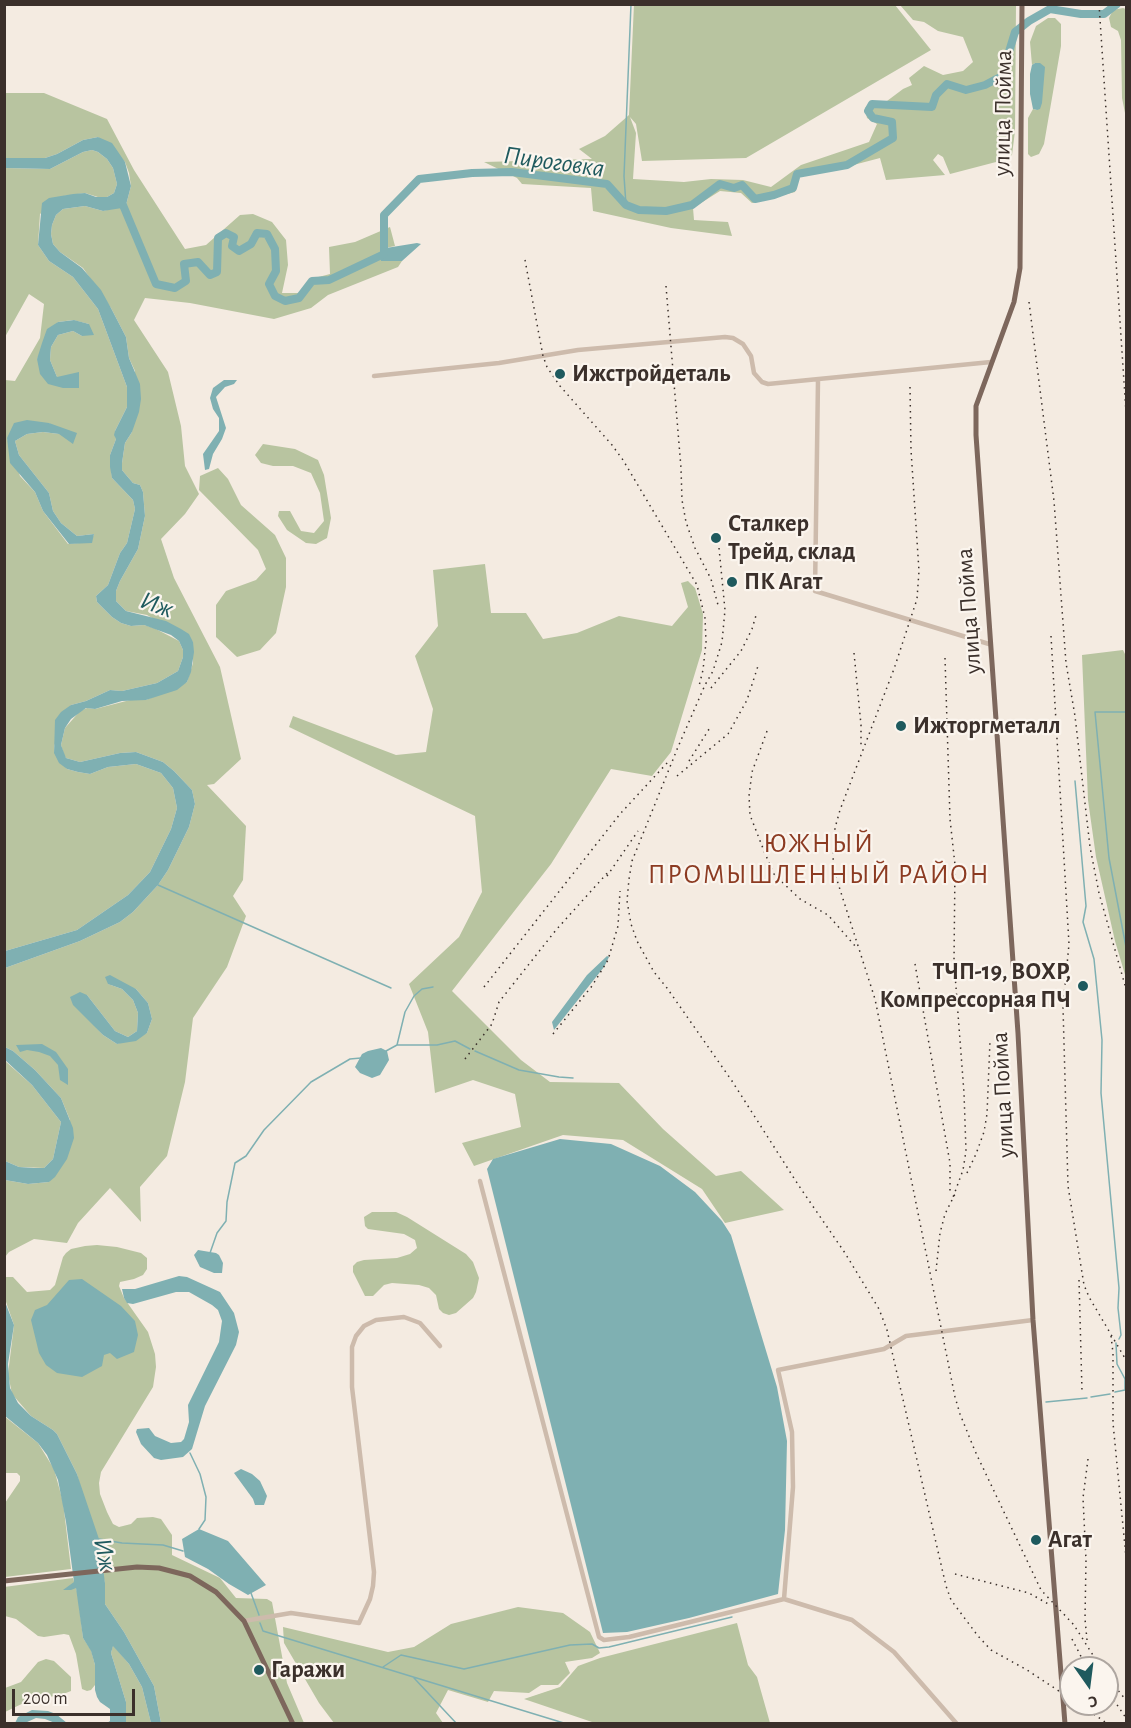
<!DOCTYPE html>
<meta charset="utf-8">
<style>
body{margin:0}
#map{position:relative;width:1131px;height:1728px;overflow:hidden;background:#f4ebe1;font-family:"Alegreya Sans",sans-serif}
canvas{display:block}
.frame{position:absolute;inset:0;border:6px solid #3b302b;pointer-events:none}
.north{position:absolute;left:1059px;top:1656px;width:60px;height:60px;box-sizing:border-box;background:#fbf5ee;border:2px solid #aea6a0;border-radius:50%;rotate:166deg;font-size:16px;font-weight:700;line-height:24px;text-align:center;color:#3b302b}
.north::after{content:'';display:block;margin:auto;width:21px;height:27px;background:#1f5a5e;clip-path:polygon(50% 0,100% 100%,50% 72%,0 100%)}
.scale{position:absolute;left:12px;top:1689px;width:123px;height:27px;box-sizing:border-box;border:3px solid #3b302b;border-top:0;padding-left:8px;font-size:18px;line-height:21px;white-space:nowrap;color:#3b302b;-webkit-text-stroke:4px #fbf5ee;paint-order:stroke}
</style>
<div id="map">
<canvas width="1131" height="1728"></canvas>
<div class="frame"></div>
<div class="north">С</div>
<div class="scale">200 m</div>
</div>
<script>
const ctx = document.querySelector('canvas').getContext('2d');
ctx.lineJoin = 'round';
function fillPath(path, color) { ctx.fillStyle = color; ctx.fill(path, 'evenodd'); }
const poly = rows => new Path2D(rows.map(r => 'M' + r).join(''));
function stroke(path, color, width, dash) { ctx.strokeStyle = color; ctx.lineWidth = width; ctx.lineCap = dash ? 'butt' : 'round'; ctx.setLineDash(dash || []); ctx.stroke(path); }
function label(font, color, halo, rows, align = 'center') {
  ctx.font = font + ' "Alegreya Sans",sans-serif'; ctx.lineWidth = 4.5; ctx.setLineDash([]); ctx.textBaseline = 'middle'; ctx.strokeStyle = halo; ctx.fillStyle = color; for (const [text, x, y, turn = 0] of rows) {
    ctx.save(); ctx.translate(x, y); ctx.rotate((+turn || 0) * Math.PI / 180); ctx.textAlign = isNaN(turn) ? turn : align; if (halo) ctx.strokeText(text, 0, 0); ctx.fillText(text, 0, 0); ctx.restore();
  }
}
const green = poly([
 [634,4,895,5,931,50,746,158,642,161,636,124,630,117,636,133,633,179,684,182,711,179,743,180,771,187,801,165,869,142,877,124,867,118,865,108,872,101,883,104,903,89,912,85,909,78,924,66,943,75,963,71,973,62,963,37,938,31,924,22,913,20,900,5,1016,5,1015,131,1012,155,996,162,950,174,943,157,938,154,933,160,945,175,886,180,880,158,842,168,805,174,798,178,795,192,752,203,741,193,720,191,693,208,694,220,728,222,732,236,671,228,593,211,591,188,522,184,517,178,484,162,592,159,579,149,605,136,629,115],
 [1123,8,1126,9,1126,118,1122,98,1121,40,1118,31,1111,27,1109,18,1113,10],
 [1048,18,1055,18,1061,24,1061,46,1044,144,1039,154,1031,157,1028,154,1028,118,1033,109,1037,110,1035,63,1032,65,1030,42,1036,26],
 [5,93,44,93,107,119,134,170,185,249,206,245,240,215,253,214,272,222,286,240,288,265,282,293,300,293,311,279,330,274,329,247,355,242,390,227,395,246,380,249,382,261,402,261,398,267,328,295,311,308,274,319,190,303,145,298,134,320,168,372,181,426,185,466,199,494,185,514,161,539,174,578,220,667,241,759,214,784,207,785,246,826,243,880,233,896,246,916,227,967,193,1018,185,1082,167,1156,140,1187,141,1222,110,1188,78,1223,67,1243,34,1239,9,1252,5,1257,5,1180,28,1184,49,1182,70,1120,61,1098,35,1070,13,1051,5,1047,5,968,80,941,120,922,133,912,158,885,168,870,189,827,195,804,192,790,174,771,163,762,136,752,120,753,80,762,66,758,64,755,61,745,65,728,80,711,87,708,95,709,130,700,146,700,187,682,193,663,193,642,147,615,126,611,116,601,116,591,120,581,138,549,145,516,143,492,140,485,133,483,127,476,122,470,122,463,125,443,132,432,135,371,129,358,126,337,111,308,83,268,60,252,53,244,51,234,52,225,56,215,63,209,85,206,103,211,126,205,131,186,129,173,125,162,98,137,83,140,57,154,45,158,5,158],
 [108,984,136,989,148,1003,152,1019,147,1033,117,1044,103,1035,92,1023,87,995,115,1031,128,1037,137,1031,138,1013,133,1000,122,989],
 [92,150,98,152,107,159,113,168,117,184,114,193,107,197,101,198,85,193,64,196,40,214,38,245,49,261,73,277,98,309,127,387,127,407,115,431,116,439,110,455,112,478,133,500,135,509,127,543,120,553,108,585,96,596,97,602,112,617,121,623,131,626,144,625,154,628,179,641,183,650,183,657,178,671,157,683,122,691,110,690,86,701,71,705,54,746,54,752,67,769,78,772,90,774,108,767,136,764,161,773,173,788,177,808,171,829,150,872,128,895,77,930,5,951,5,380,15,381,40,338,44,304,29,294,5,337,5,168,50,169,83,152],
 [73,320,89,324,82,336,73,331,58,335,51,347,50,360,57,377,37,359,58,322],
 [49,423,59,434,43,432,27,434,15,441,19,455,49,493,53,511,61,523,77,536,94,534,91,542,68,544,43,511,35,492,20,476,7,438],
 [263,444,295,449,318,460,324,475,331,518,327,538,316,544,306,543,287,530,278,516,279,511,290,511,301,531,314,533,324,521,320,493,311,473,293,466,273,466,261,463,255,455],
 [218,468,228,479,241,505,275,535,286,558,286,587,276,633,260,650,237,657,216,637,216,605,226,591,256,580,266,569,258,550,199,490,200,476],
 [485,564,491,613,526,613,543,639,577,633,619,616,672,626,688,607,681,583,688,581,695,588,703,614,702,650,671,752,652,776,611,769,551,864,452,991,521,1060,550,1082,619,1083,663,1129,716,1176,741,1171,784,1210,725,1223,702,1189,623,1140,563,1135,474,1166,462,1143,521,1127,515,1094,473,1080,435,1093,428,1032,409,984,459,937,482,892,475,816,289,727,293,716,396,755,426,752,433,709,415,656,438,626,433,570],
 [1123,650,1126,656,1126,978,1115,941,1096,857,1088,800,1082,655],
 [4,1060,32,1085,61,1122,53,1159,44,1168,19,1167,5,1161],
 [372,1212,396,1212,407,1217,466,1254,473,1262,479,1278,476,1292,473,1298,456,1313,449,1315,443,1313,439,1309,436,1295,429,1288,419,1285,392,1283,384,1285,373,1296,365,1296,353,1272,353,1266,357,1262,364,1260,397,1258,410,1254,417,1248,415,1240,404,1234,368,1229,365,1226,364,1217],
 [97,1245,117,1247,141,1253,147,1258,147,1269,143,1275,134,1279,120,1282,119,1286,124,1298,148,1332,155,1354,156,1367,153,1387,101,1472,99,1483,100,1494,107,1512,113,1524,119,1527,131,1524,137,1518,153,1517,161,1519,172,1535,172,1555,220,1578,236,1598,267,1599,272,1602,287,1683,304,1723,161,1723,154,1686,124,1632,105,1604,105,1583,77,1474,57,1434,53,1430,31,1416,12,1394,8,1374,14,1325,5,1299,4,1277,13,1277,27,1292,50,1290,55,1285,63,1257,66,1253,71,1249,85,1246],
 [4,1416,38,1443,54,1469,63,1502,71,1569,5,1577,5,1503,20,1481,20,1476,17,1473,5,1473],
 [73,1578,78,1595,83,1638,91,1650,95,1665,95,1685,91,1690,87,1691,82,1689,76,1654,69,1635,64,1634,44,1637,38,1636,16,1619,5,1616,4,1587],
 [518,1607,563,1613,590,1632,600,1653,592,1658,565,1662,570,1673,558,1685,541,1685,529,1693,494,1691,488,1702,448,1690,436,1713,443,1723,334,1723,319,1703,284,1643,283,1627,388,1652,414,1647,451,1624],
 [737,1623,748,1665,757,1677,770,1723,595,1723,524,1699,560,1687,578,1666,600,1658],
 [113,1645,129,1664,142,1687,151,1723,126,1723,126,1702,111,1653],
 [46,1659,54,1661,71,1677,71,1691,58,1696,34,1698,5,1712,5,1688,21,1682,38,1662]
]);
const water = poly([
 [1035,63,1040,63,1045,67,1042,103,1040,109,1037,110,1033,109,1030,94,1030,74,1032,65],
 [98,137,112,143,125,162,131,186,126,205,122,208,103,211,85,206,63,209,56,215,52,225,51,234,53,244,60,252,82,268,101,290,111,308,126,337,129,358,140,384,141,399,139,412,132,432,125,443,122,463,122,470,127,476,133,483,140,485,143,492,145,516,138,549,120,581,116,591,116,601,126,611,166,621,181,629,189,634,193,642,194,652,191,672,187,682,177,690,146,700,122,701,95,709,86,708,71,719,65,728,61,745,66,758,80,762,120,753,136,752,163,762,174,771,192,790,195,804,189,827,168,870,158,885,133,912,120,922,80,941,5,968,5,951,77,930,128,895,150,872,171,829,177,808,173,788,161,773,136,764,108,767,90,774,78,772,67,769,59,763,54,753,55,720,61,712,71,705,86,701,110,690,122,691,157,683,178,671,183,657,183,650,179,641,171,635,144,625,131,626,121,623,112,617,97,602,96,596,108,585,120,553,127,543,135,509,133,500,112,478,110,467,110,455,116,439,114,435,115,431,127,407,127,387,98,309,73,277,49,261,38,245,42,203,49,198,73,194,85,193,96,197,107,197,114,193,117,184,113,168,107,159,98,152,92,150,83,152,50,169,5,168,5,158,45,158,57,154,83,140],
 [417,243,421,244,402,261,381,261,380,249],
 [74,320,89,324,94,335,82,336,73,331,58,335,51,347,50,360,57,377,79,372,79,388,63,388,48,384,40,374,37,359,42,343,47,329,58,322],
 [224,380,237,380,234,384,225,387,216,397,226,428,222,439,213,454,209,469,205,470,203,454,219,431,219,418,213,409,210,398,213,388],
 [27,420,49,423,77,433,73,444,59,434,43,432,27,434,15,441,19,455,49,493,53,511,61,523,77,536,94,534,92,543,69,544,43,511,35,492,10,463,7,438,14,423],
 [607,956,609,957,604,967,554,1030,552,1022,587,975],
 [110,975,136,989,148,1003,152,1019,147,1033,136,1041,117,1044,103,1035,73,1005,70,997,80,992,87,995,115,1031,128,1037,137,1031,138,1013,133,1000,122,989,108,984,105,977],
 [42,1044,56,1052,68,1069,68,1085,60,1080,58,1065,50,1056,39,1052,27,1050,20,1052,16,1045],
 [5,1047,13,1051,35,1070,61,1098,73,1128,74,1138,67,1159,55,1177,49,1182,28,1184,5,1180,5,1161,19,1167,34,1168,44,1168,53,1159,61,1122,32,1085,5,1060],
 [381,1048,387,1051,389,1060,380,1075,372,1078,360,1073,355,1067,362,1054,368,1051],
 [560,1139,611,1144,660,1166,695,1192,722,1221,731,1235,777,1387,787,1441,785,1530,778,1594,689,1618,627,1632,603,1633,487,1169,493,1159],
 [198,1250,216,1253,219,1255,223,1263,222,1273,214,1273,200,1267,194,1255],
 [179,1276,187,1277,220,1292,234,1313,239,1332,236,1345,205,1406,192,1449,183,1457,161,1460,154,1458,141,1444,136,1432,137,1429,149,1428,155,1436,171,1443,181,1442,184,1439,189,1422,188,1405,219,1342,222,1321,218,1310,212,1305,189,1292,176,1292,133,1304,127,1303,124,1298,122,1289,135,1289],
 [82,1279,121,1306,135,1321,138,1335,134,1352,117,1359,110,1353,104,1355,102,1366,82,1377,57,1373,46,1365,39,1353,31,1320,35,1310,47,1305,69,1280],
 [4,1299,14,1325,8,1364,10,1388,18,1403,31,1416,53,1430,57,1434,77,1474,99,1539,105,1583,105,1604,124,1632,154,1686,161,1723,151,1723,142,1687,129,1664,113,1646,111,1653,126,1702,126,1723,107,1723,110,1721,110,1709,100,1702,97,1697,95,1690,95,1665,91,1651,83,1638,76,1588,71,1590,63,1590,74,1582,66,1522,58,1480,47,1455,38,1443,5,1416],
 [241,1469,252,1474,260,1481,267,1496,264,1505,255,1505,253,1499,234,1473],
 [199,1529,228,1541,266,1585,248,1595,229,1584,208,1569,185,1557,182,1539],
 [32,1710,48,1711,56,1714,67,1723,55,1723,45,1719,36,1718,25,1723,15,1723,18,1717]
]);
const stream = poly([
 [626,205,624,176,631,4],
 [1126,712,1095,712,1109,858,1126,947],
 [1075,781,1086,906,1083,922,1094,959,1102,1040,1101,1093,1119,1288,1118,1308,1121,1335,1119,1339],
 [158,885,391,988],
 [398,1045,437,1045,455,1041,470,1049],
 [386,1051,397,1045,405,1012,414,996,422,989,433,987],
 [475,1051,519,1070,559,1077,573,1078],
 [210,1253,217,1233,226,1221,227,1202,235,1163,246,1156,264,1130,311,1082,350,1059,361,1058],
 [1115,1392,1125,1390,1125,1379,1117,1364,1116,1343],
 [1091,1397,1110,1394],
 [1046,1402,1087,1398],
 [190,1453,200,1474,206,1497,205,1520,199,1529],
 [99,1539,122,1543,163,1545,183,1551],
 [251,1593,259,1615],
 [260,1623,263,1631,567,1724],
 [383,1667,401,1655,464,1669,570,1645,592,1644,599,1648,609,1647,732,1617],
 [414,1678,457,1724]
]);
const river = poly([
 [120,198,156,284,175,288,186,281,184,264,198,262,210,275,217,272,218,238,226,233,234,237,232,246,239,251,251,244,257,233,267,234,275,249,276,271,269,284,275,296,285,301,299,298,312,281,329,280,384,254,384,215,419,179,472,173,512,172,607,184,626,205,639,210,666,211,692,205,720,184,734,188,742,185,755,199,774,195,793,188,797,174,847,165,893,138,892,122,873,118,868,111,872,104,932,107,936,95,947,84,966,90,985,85,1006,74,1008,55,1015,32,1029,21,1050,9,1081,14,1104,14,1117,4]
]);
const minor = poly([
 [374,376,499,363,578,350,725,337,733,338,743,344,751,356,754,373,762,382,768,384,991,362],
 [818,380,815,591,989,644],
 [480,1181,599,1637,604,1640,629,1637,784,1599,852,1620,894,1652,957,1724],
 [784,1599,793,1487,792,1432,778,1370,884,1349,906,1336,1033,1320],
 [244,1621,291,1613,359,1623,370,1599,373,1586,374,1572,352,1387,352,1347,356,1336,364,1326,376,1320,404,1317,420,1323,440,1346]
]);
const major = poly([
 [1022,4,1020,268,1014,302,976,406,976,435,1018,1033,1033,1320,1065,1724],
 [4,1581,137,1567,159,1568,190,1576,216,1592,244,1621,293,1724]
]);
const rail = poly([
 [1099,4,1126,412],
 [525,260,543,356,547,367,560,386,612,445,623,460,697,585,705,618,706,642,703,670,699,686],
 [666,286,681,468,682,500,686,522,695,548,711,579,718,605],
 [1029,302,1054,501,1066,663,1075,716,1090,847,1099,893,1126,989],
 [910,387,911,450,919,571,917,599,894,669,840,810,835,828,833,862,836,877,875,999,955,1397,960,1414,975,1451,1041,1590,1074,1625,1101,1668],
 [719,548,725,610,722,642,713,671,705,685,678,747,632,861,629,879,627,901,631,924,637,941,654,972,667,988,732,1081,799,1186,845,1253,879,1309,887,1330,946,1586,951,1600,978,1636,991,1650,1027,1670,1071,1699],
 [1051,636,1069,944,1063,1007,1068,1186,1084,1285,1089,1297,1126,1360],
 [854,653,861,725,861,745],
 [945,658,950,819,955,865,954,961,964,1093,966,1151,963,1170,952,1200],
 [711,688,741,651,752,629,757,612],
 [767,731,752,772,749,796,750,815,764,851,774,874,781,881,800,899,828,915,856,947],
 [689,761,711,726],
 [677,776,728,734,747,700,758,666],
 [607,876,638,831],
 [915,964,950,1163,950,1195],
 [484,987,620,814,668,762],
 [553,1034,592,986,608,960,618,926,620,891],
 [465,1059,492,1024,499,1002,556,930,610,870],
 [967,1173,976,1154,984,1132,987,1114,990,1041],
 [936,1271,940,1233,945,1214,955,1194],
 [1079,1280,1082,1391],
 [1111,1336,1113,1353,1113,1423,1126,1557],
 [955,1574,1029,1593,1050,1605],
 [1072,1639,1087,1668],
 [1087,1640,1085,1619,1086,1560,1083,1498,1088,1459],
 [1107,1677,1126,1700],
 [1107,1690,1126,1718],
 [1079,1704,1108,1724]
]);
const markers = [
 [560,374,6,"#1f5a5e"],
 [716,538,6,"#1f5a5e"],
 [732,582,6,"#1f5a5e"],
 [901,726,6,"#1f5a5e"],
 [1083,986,6,"#1f5a5e"],
 [1036,1540,6,"#1f5a5e"],
 [259,1670,6,"#1f5a5e"]
];
const streetNames = [
 ["улица Пойма",1003,113,-89],
 ["улица Пойма",969,611,-94],
 ["улица Пойма",1003,1095,-93]
];
const poiNames = [
 ["Ижстройдеталь",572,374],
 ["Сталкер",728,524],
 ["Трейд, склад",728,552],
 ["ПК Агат",744,582],
 ["Ижторгметалл",913,726],
 ["ТЧП-19, ВОХР,",1071,972,"right"],
 ["Компрессорная ПЧ",1071,1000,"right"],
 ["Агат",1048,1540],
 ["Гаражи",271,1670]
];
const waterNames = [
 ["Пироговка",554,162,8],
 ["Иж",157,605,20],
 ["Иж",105,1555,78]
];
const quarterNames = [
 ["ЮЖНЫЙ",819,844],
 ["ПРОМЫШЛЕННЫЙ РАЙОН",819,875]
];
fillPath(green, '#b8c4a0');
fillPath(water, '#7fb0b2');
stroke(stream, '#7fb0b2', 1.5);
stroke(river, '#7fb0b2', 8);
stroke(minor, '#cdbbac', 4.5);
stroke(major, '#7d675c', 5);
stroke(rail, '#3b302b', 1.5, [1.5, 4.5]);
for (const [x, y, r, color] of markers) { const dot = new Path2D(); dot.arc(x, y, r, 0, 2 * Math.PI); ctx.fillStyle = color; ctx.fill(dot); stroke(dot, '#fbf5ee', 2); }
label('24px', '#3b302b', '#fbf5ee', streetNames);
label('bold 24px', '#3b302b', '#fbf5ee', poiNames, 'left');
label('italic 26px', '#1f5a5e', '#fbf5ee', waterNames);
ctx.letterSpacing = '1.5px';
label('27px', '#8c3b22', '#fbf5ee', quarterNames);
ctx.letterSpacing = '0px';
</script>
